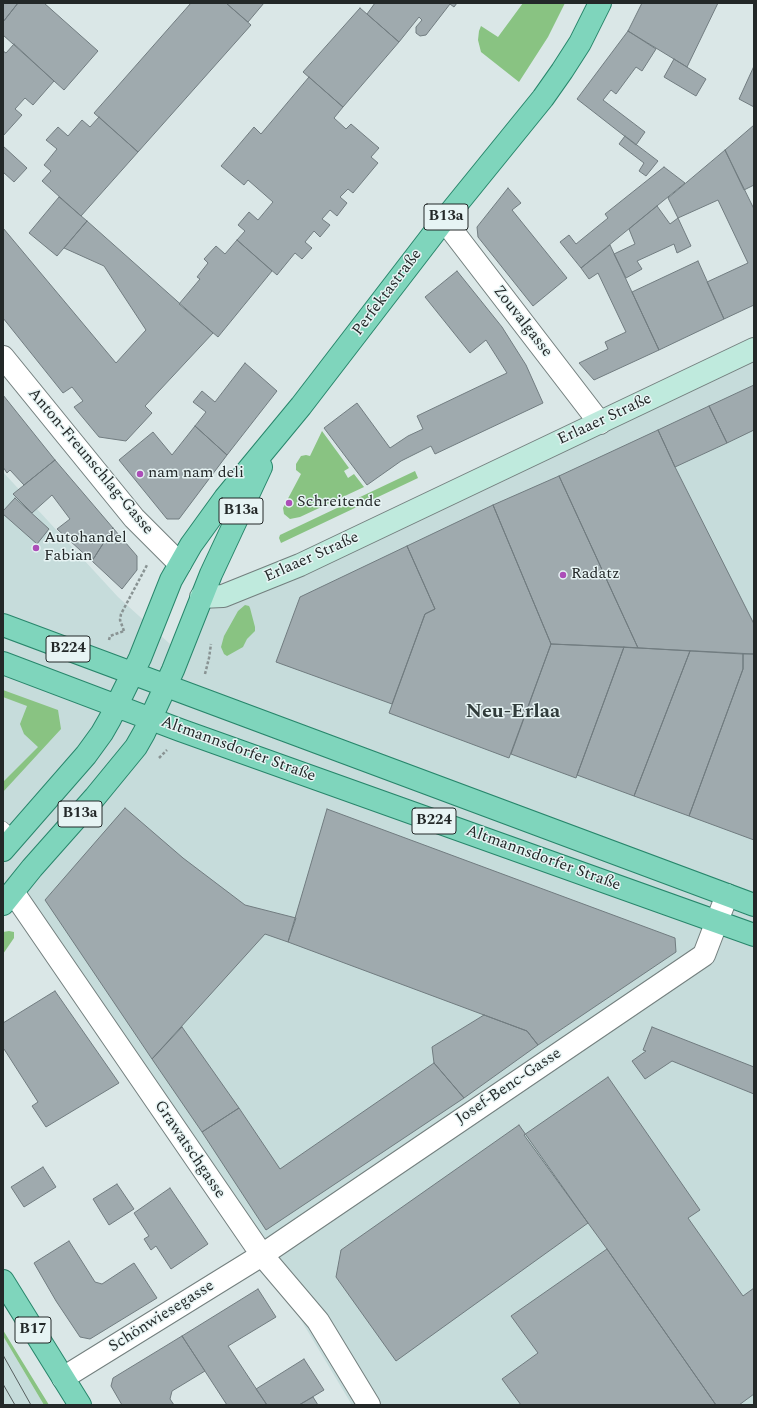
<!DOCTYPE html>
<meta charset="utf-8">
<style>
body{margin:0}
#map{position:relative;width:757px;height:1408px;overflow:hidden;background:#dae7e7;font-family:Spectral,serif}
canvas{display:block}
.frame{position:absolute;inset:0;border:4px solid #232828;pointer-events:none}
</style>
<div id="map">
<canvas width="757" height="1408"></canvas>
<div class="frame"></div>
</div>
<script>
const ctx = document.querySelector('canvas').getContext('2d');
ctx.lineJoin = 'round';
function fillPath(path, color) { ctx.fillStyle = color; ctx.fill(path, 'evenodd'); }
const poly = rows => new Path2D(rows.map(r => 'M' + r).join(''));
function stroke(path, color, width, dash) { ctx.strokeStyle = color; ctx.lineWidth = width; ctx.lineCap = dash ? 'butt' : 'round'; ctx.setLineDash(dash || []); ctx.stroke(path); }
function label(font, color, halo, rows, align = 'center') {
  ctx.font = font + ' Spectral,serif'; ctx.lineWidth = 3; ctx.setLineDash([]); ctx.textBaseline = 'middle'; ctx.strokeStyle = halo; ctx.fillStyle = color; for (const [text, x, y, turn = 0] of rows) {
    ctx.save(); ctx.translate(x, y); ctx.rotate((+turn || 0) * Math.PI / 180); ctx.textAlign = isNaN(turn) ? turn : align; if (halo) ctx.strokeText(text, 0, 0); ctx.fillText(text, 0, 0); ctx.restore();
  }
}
const built = poly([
 [754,349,754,1405,352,1405,262,1255,13,892,3,902,3,472,118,597,180,653,201,597,223,596],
 [3,1336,44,1405,3,1405]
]);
const green = poly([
 [523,3,565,3,548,37,519,82,481,52,478,40,479,31,481,26,498,37],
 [322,431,349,468,344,471,348,478,354,474,364,487,300,517,290,519,284,514,283,508,301,474,296,470,296,464,301,456,306,455,310,456],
 [415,471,418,478,281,543,279,538,280,535],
 [245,605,249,606,250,608,255,627,255,631,247,639,243,647,227,656,224,654,221,647,224,636,238,611],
 [3,690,58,710,61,729,3,792,3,782,38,747,24,734,20,724,27,706,3,697],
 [9,931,14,932,14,938,3,954,3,932],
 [3,1330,14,1348,49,1405,44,1405,3,1336]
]);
const building = poly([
 [3,3,18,3,3,22,3,3],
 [18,3,44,3,98,51,64,90,3,35,3,22,18,3],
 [191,3,226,3,251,25,138,152,94,113,191,3],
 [226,3,264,3,248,22,226,3],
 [375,3,457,3,454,7,450,4,426,35,420,36,416,33,416,27,422,20,419,17,399,42,367,14,375,3],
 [642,3,718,3,687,67,628,31,642,3],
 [360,8,399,42,343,107,303,72,360,8],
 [628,31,656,49,642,71,636,67,616,94,611,90,603,100,645,132,636,145,577,99,628,31],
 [14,44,54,81,33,105,25,98,15,109,22,115,3,136,3,51,6,53,14,44],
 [674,59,706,79,696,96,664,77,674,59],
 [754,66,754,107,739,99,754,66],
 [309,77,343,107,334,118,346,129,351,124,379,148,371,157,378,163,353,193,348,189,340,197,347,203,337,216,330,210,322,219,330,225,320,237,314,231,305,242,312,248,302,259,295,253,277,275,237,240,245,231,238,225,249,212,258,220,273,202,248,180,244,185,221,166,254,127,261,134,309,77],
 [99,117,138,152,81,216,42,181,51,171,44,165,57,149,46,140,58,127,68,136,82,120,90,127,99,117],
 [754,125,754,185,744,190,725,150,754,125],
 [625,136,658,161,646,176,639,171,644,163,619,144,625,136],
 [3,146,27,168,14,182,3,172,3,146],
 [725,150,754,209,754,305,724,319,707,282,748,263,718,200,678,218,668,198,725,150],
 [664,167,685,183,581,268,560,242,569,235,576,244,608,218,605,214,664,167],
 [508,188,521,203,512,210,567,278,533,306,478,237,477,227,508,188],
 [59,197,87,221,57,256,29,233,59,197],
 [657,206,670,224,678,218,691,246,677,253,674,244,637,261,642,269,626,278,614,254,635,244,629,229,657,206],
 [87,221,213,333,145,406,152,413,126,441,99,437,74,407,83,401,72,387,63,393,3,318,3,228,116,363,146,330,104,266,64,248,87,221],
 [237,240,272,271,218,337,179,304,200,279,197,277,208,263,204,259,216,246,225,254,237,240],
 [610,245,659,350,594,380,579,363,608,349,605,342,626,332,598,273,589,279,581,268,610,245],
 [698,261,724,319,659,350,632,292,698,261],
 [457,271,502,327,526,365,543,403,435,454,431,446,401,461,367,485,324,428,357,403,390,448,408,436,423,429,417,416,507,373,486,340,470,353,425,297,457,271],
 [245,363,277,391,227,455,195,426,206,412,193,402,202,391,215,402,245,363],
 [754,385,754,430,727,443,709,406,754,385],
 [3,395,55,460,24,485,10,470,7,473,3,467,3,395],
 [709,406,727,443,675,467,658,430,709,406],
 [195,426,227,455,179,519,167,519,119,460,153,432,172,455,195,426],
 [658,430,675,467,754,624,754,654,638,648,559,476,658,430],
 [55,460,113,528,92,561,57,529,70,519,52,495,32,513,13,494,55,460],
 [559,476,638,648,551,644,493,505,559,476],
 [15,498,49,529,37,544,3,514,3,511,15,498],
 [493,505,551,644,509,758,389,713,425,614,435,609,407,546,493,505],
 [113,528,137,556,137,570,122,589,92,561,113,528],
 [407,546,435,609,425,614,392,704,276,662,300,597,407,546],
 [551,644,624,647,576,778,511,754,551,644],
 [624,647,690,651,634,796,577,775,624,647],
 [690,651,743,654,743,669,689,816,634,796,690,651],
 [743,654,754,654,754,840,689,816,743,669,743,654],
 [125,808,183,858,245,905,296,918,288,942,265,934,152,1059,45,900,125,808],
 [327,809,675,938,676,952,538,1045,527,1031,288,942,327,809],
 [55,991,119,1083,46,1127,32,1106,38,1102,4,1049,3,1050,3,1023,55,991],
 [484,1015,527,1031,538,1045,464,1098,434,1063,432,1047,484,1015],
 [182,1027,239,1108,202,1132,152,1059,182,1027],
 [652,1027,754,1067,754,1094,672,1061,645,1079,632,1061,646,1051,643,1050,652,1027],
 [434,1063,464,1098,266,1230,202,1132,239,1108,280,1169,434,1063],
 [608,1077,700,1210,688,1218,743,1296,754,1288,754,1394,739,1405,716,1405,607,1249,524,1135,608,1077],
 [519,1125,588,1223,396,1361,336,1277,341,1250,519,1125],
 [43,1167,56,1187,24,1207,11,1187,43,1167],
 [117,1184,134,1209,109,1225,93,1199,117,1184],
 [170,1188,208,1244,171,1269,156,1246,151,1250,144,1239,149,1236,134,1213,170,1188],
 [69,1241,95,1282,102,1284,134,1263,157,1298,90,1339,80,1337,56,1301,34,1263,69,1241],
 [607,1249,716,1405,521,1405,502,1379,538,1353,511,1316,607,1249],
 [258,1289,276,1317,228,1346,267,1405,227,1405,182,1336,258,1289],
 [182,1336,205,1371,172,1391,170,1399,174,1405,122,1405,111,1386,113,1378,182,1336],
 [304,1359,324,1390,299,1405,267,1405,256,1389,304,1359],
 [313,1397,318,1405,299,1405,313,1397]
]);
const path = poly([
 [124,631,120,620,121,614,147,565],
 [109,640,110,636,124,631],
 [205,674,209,658,211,644],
 [159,758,167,750]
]);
const lane = poly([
 [3,827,14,837]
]);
const street = poly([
 [444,220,600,423],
 [3,357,134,518,180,564],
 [13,892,262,1255,318,1321,369,1405],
 [63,1378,262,1255,704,955,727,895]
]);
const secondary = poly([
 [201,597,223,596,300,565,754,349]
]);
const primary = poly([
 [3,625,754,905],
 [3,663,180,730,754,935],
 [3,850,86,755,102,733,110,719,140,658,171,580,191,545,225,498,301,406,444,220,543,98,562,71,580,43,600,3],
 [3,904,32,868,95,797,136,747,144,733,173,670,211,574,261,467],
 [3,1281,80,1405]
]);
const tram = poly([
 [3,1355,31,1405],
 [3,1384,15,1405]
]);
const markers = [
 [140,474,4,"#ac4eb8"],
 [289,503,4,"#ac4eb8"],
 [36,548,4,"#ac4eb8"],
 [563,575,4,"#ac4eb8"]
];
const shields = [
 [446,217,44],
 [241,511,44],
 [68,649,44],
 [80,814,44],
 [434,821,44],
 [33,1330,36]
];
const shieldNames = [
 ["B13a",446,217],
 ["B13a",241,511],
 ["B224",68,649],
 ["B13a",80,814],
 ["B224",434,821],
 ["B17",33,1330]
];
const streetNames = [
 ["Perfektastraße",388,293,-53],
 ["Zouvalgasse",522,322,52],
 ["Erlaaer Straße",605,420,-25],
 ["Anton-Freunschlag-Gasse",90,462,50],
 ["Erlaaer Straße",312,558,-24],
 ["Altmannsdorfer Straße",238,750,20],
 ["Altmannsdorfer Straße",543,859,20],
 ["Josef-Benc-Gasse",509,1087,-34],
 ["Grawatschgasse",189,1150,56],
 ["Schönwiesegasse",162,1317,-32]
];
const poiNames = [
 ["nam nam deli",148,474],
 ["Schreitende",297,503],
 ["Autohandel",44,539],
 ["Fabian",44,557],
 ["Radatz",571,575]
];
const districtNames = [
 ["Neu-Erlaa",513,713]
];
fillPath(built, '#c6dcdb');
fillPath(green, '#89c382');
fillPath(building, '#9faaae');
stroke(building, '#717c80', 1);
stroke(lane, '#737f7e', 12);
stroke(street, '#737f7e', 24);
stroke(secondary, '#737f7e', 24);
stroke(primary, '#28866b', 24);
stroke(path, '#899393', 2.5, [3, 2]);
stroke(lane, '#fff', 11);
stroke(street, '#fff', 22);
stroke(secondary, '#bfeadd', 22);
stroke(primary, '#7fd5bc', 22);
stroke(tram, '#565e5e', 1);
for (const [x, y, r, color] of markers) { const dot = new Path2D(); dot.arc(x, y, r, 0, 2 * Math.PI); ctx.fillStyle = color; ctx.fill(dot); stroke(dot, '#e7f4f4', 1.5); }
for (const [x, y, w] of shields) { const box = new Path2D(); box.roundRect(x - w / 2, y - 13, w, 26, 3); ctx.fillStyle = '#e7f4f4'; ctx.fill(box); stroke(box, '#232828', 1); }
label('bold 15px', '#232828', null, shieldNames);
label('16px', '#232828', '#e7f4f4', streetNames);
label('16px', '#232828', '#e7f4f4', poiNames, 'left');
label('bold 20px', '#303b3a', '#e7f4f4', districtNames);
</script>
